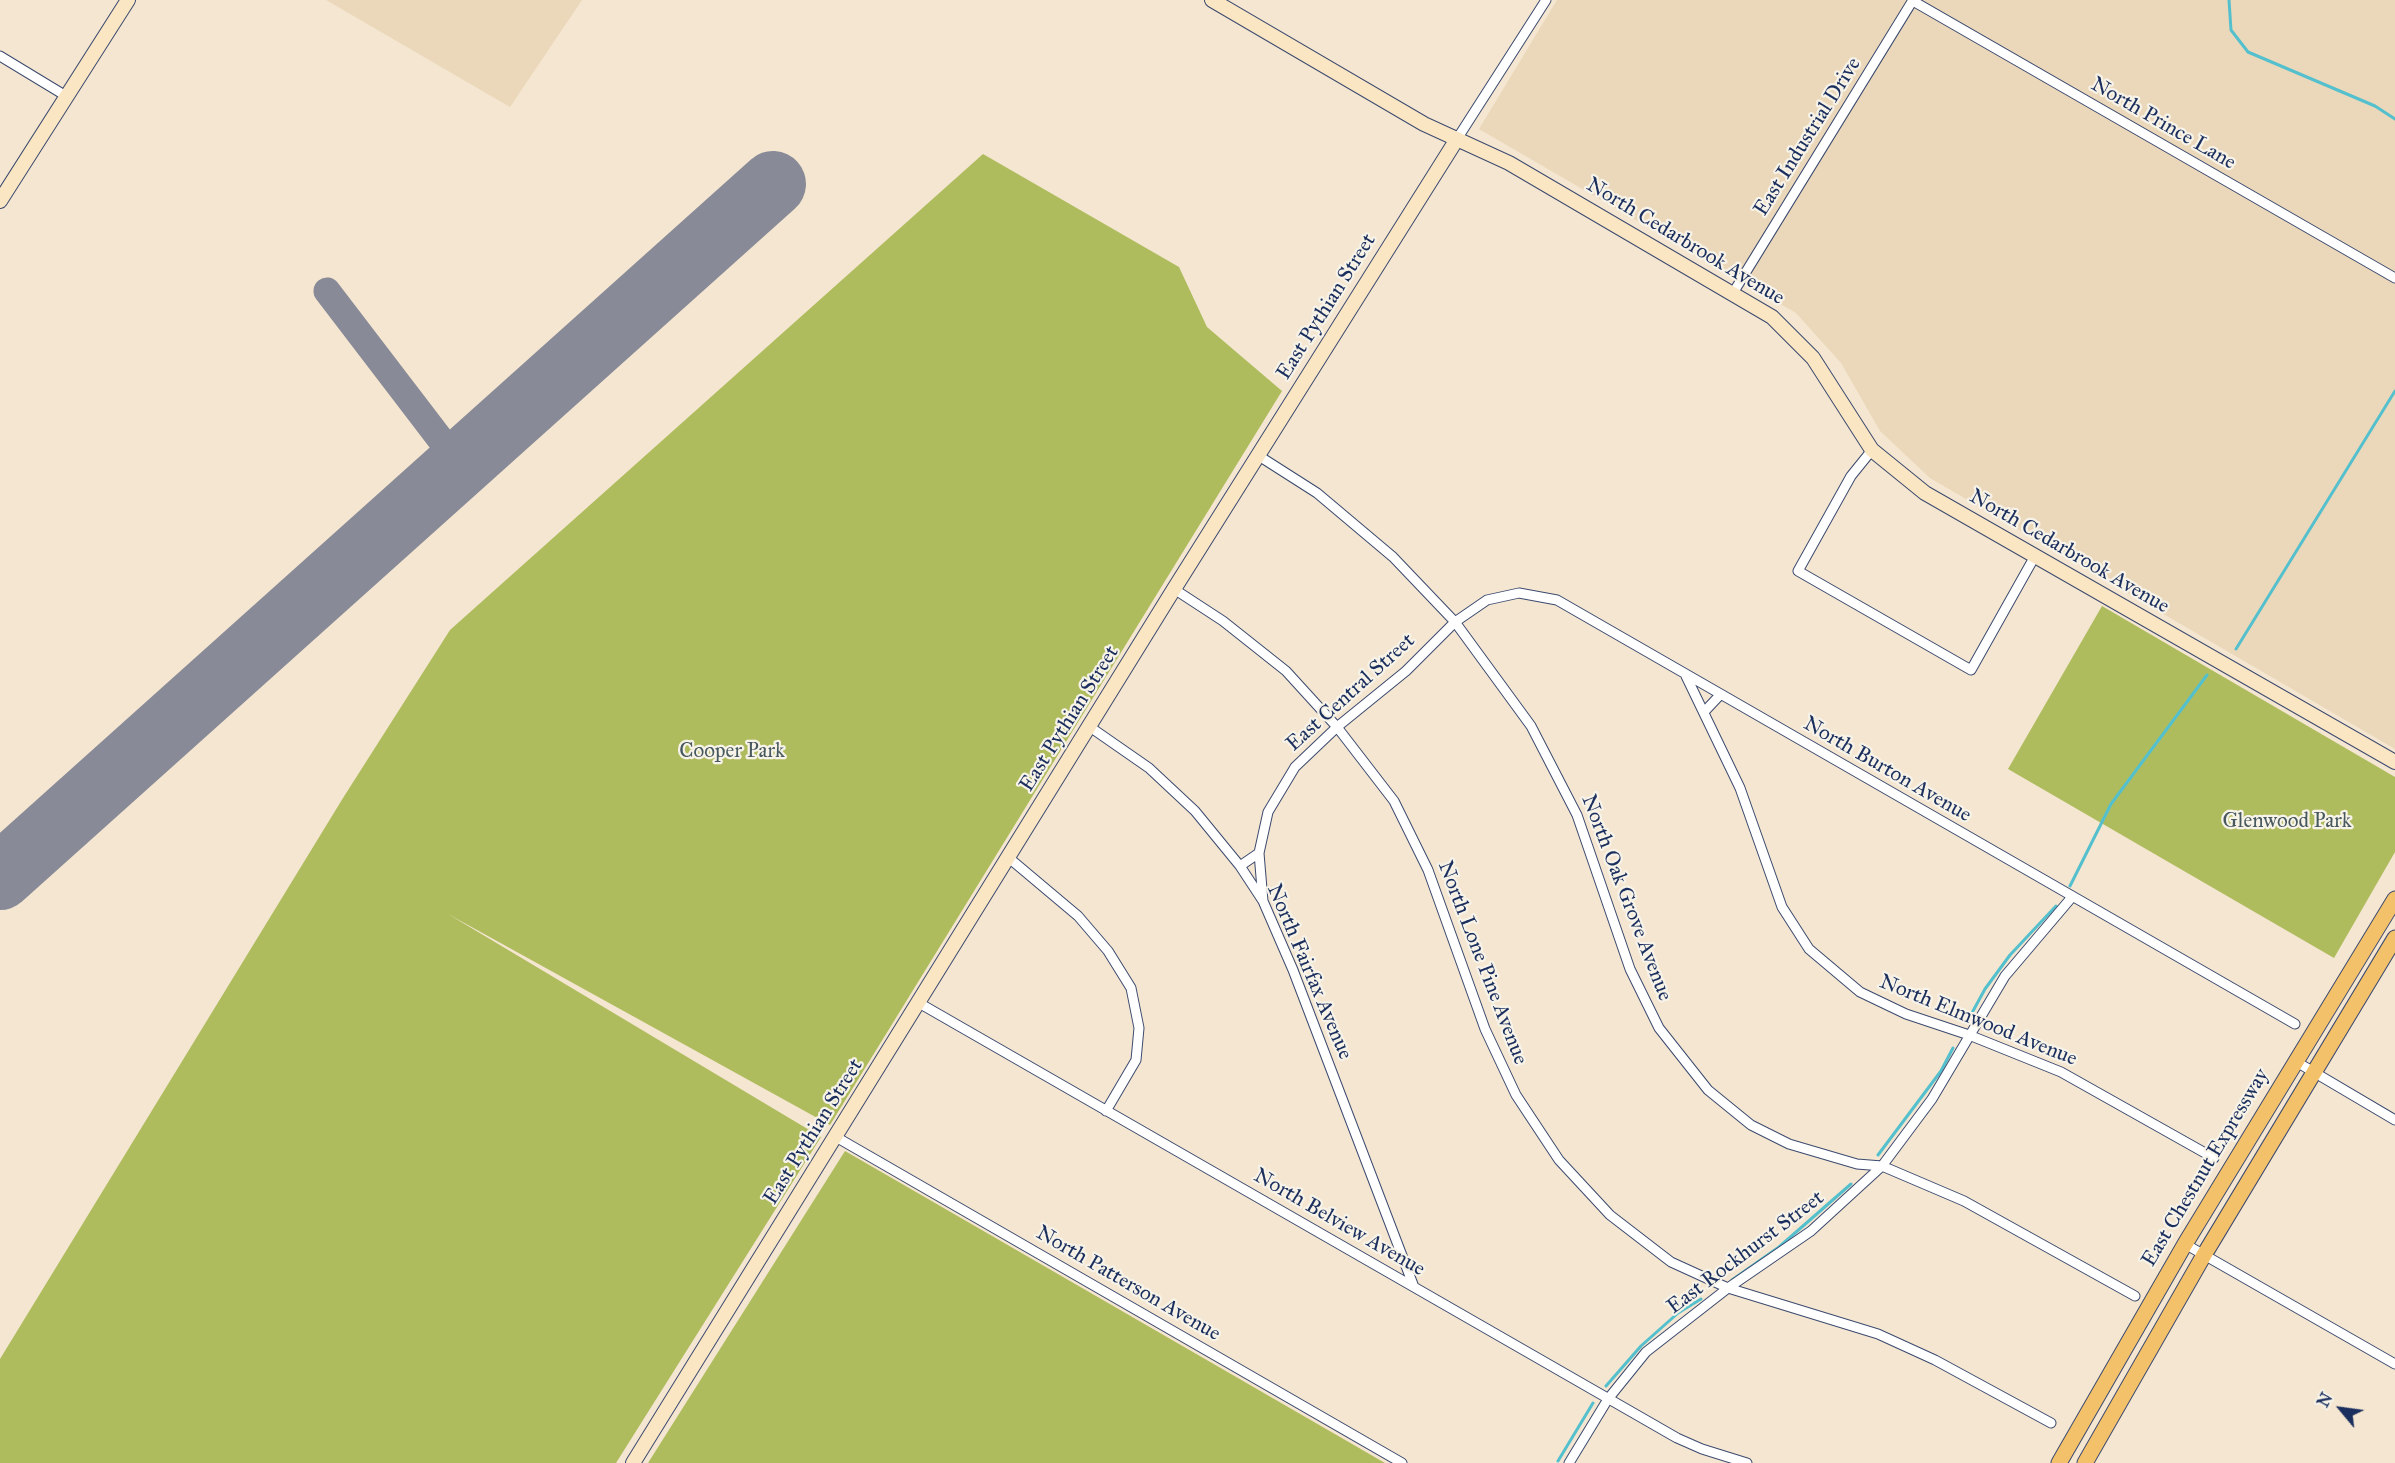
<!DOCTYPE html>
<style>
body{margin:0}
#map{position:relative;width:2395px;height:1463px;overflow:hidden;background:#f4e6d0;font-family:"IM FELL Great Primer",serif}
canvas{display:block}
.north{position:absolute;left:2311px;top:1379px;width:60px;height:60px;-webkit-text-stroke:4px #f7f3e8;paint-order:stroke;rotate:299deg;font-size:16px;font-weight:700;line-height:24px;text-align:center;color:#1b2f5e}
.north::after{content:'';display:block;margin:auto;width:21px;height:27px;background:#1b2f5e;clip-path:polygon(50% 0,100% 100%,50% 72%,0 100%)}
</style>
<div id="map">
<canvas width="2395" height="1463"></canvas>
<div class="north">N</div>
</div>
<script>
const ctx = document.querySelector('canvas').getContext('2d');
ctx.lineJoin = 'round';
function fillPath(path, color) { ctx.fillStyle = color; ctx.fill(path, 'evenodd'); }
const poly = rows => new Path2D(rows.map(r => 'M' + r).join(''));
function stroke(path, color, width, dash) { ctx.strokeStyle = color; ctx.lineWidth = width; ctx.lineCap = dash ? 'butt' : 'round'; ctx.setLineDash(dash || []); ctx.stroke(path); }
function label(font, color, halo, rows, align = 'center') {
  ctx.font = font + ' "IM FELL Great Primer",serif'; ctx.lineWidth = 4.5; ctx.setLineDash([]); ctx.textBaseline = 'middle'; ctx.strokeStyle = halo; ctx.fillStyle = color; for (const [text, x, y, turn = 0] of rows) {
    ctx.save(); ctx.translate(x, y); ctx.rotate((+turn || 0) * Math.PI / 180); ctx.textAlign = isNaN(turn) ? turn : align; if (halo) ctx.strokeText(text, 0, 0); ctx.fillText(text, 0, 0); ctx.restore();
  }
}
const built = poly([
 [326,0,582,0,510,107],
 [1557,0,2395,0,2395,749,1930,478,1880,431,1841,363,1796,313,1479,129]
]);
const green = poly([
 [983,154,1179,267,1207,327,1282,391,830,1125,448,914,821,1137,616,1463,0,1463,0,1359,343,798,450,630],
 [2102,606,2395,777,2395,852,2334,958,2008,769],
 [845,1151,1385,1463,648,1463]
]);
const stream = poly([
 [2229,0,2231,30,2248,52,2375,106,2395,119],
 [2236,649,2395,391],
 [2070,886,2111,804,2207,675],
 [1967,1022,1985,989,2010,955,2056,906],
 [1878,1155,1941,1071,1953,1048],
 [1732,1280,1779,1247,1851,1184],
 [1606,1386,1641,1346,1678,1313,1701,1299],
 [1558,1461,1593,1403]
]);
const taxiway = poly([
 [327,291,460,465]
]);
const runway = poly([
 [0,877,773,184]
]);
const street = poly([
 [1913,1,2395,278],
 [0,56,66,96],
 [1457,139,1546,0],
 [1733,293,1913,0],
 [1872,450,1851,476,1798,571,1971,670,2035,556],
 [1259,456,1317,493,1393,557,1455,622,1531,726,1577,815,1630,969,1659,1028,1708,1090,1751,1125,1789,1144,1857,1164,1882,1166,1964,1201,2135,1296],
 [1174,589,1223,621,1286,671,1337,727,1394,801,1428,870,1485,1029,1516,1095,1559,1160,1610,1215,1671,1262,1728,1288,1878,1334,1935,1360,2051,1423],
 [1686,676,1740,788,1782,907,1809,949,1860,992,1906,1014,1969,1035,2061,1072,2214,1158],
 [1704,712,1720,695],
 [1090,727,1149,768,1195,811,1240,866,1263,901,1293,970,1414,1287],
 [1009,858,1078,916,1108,951,1131,988,1139,1028,1136,1060,1106,1111],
 [1240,866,1259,853],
 [1263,901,1259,853,1268,812,1295,767,1337,727,1406,671,1455,622,1487,600,1519,593,1557,600,2295,1024],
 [919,1003,1677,1438,1702,1449,1747,1463],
 [2295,1061,2395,1120],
 [836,1137,1402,1463],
 [2185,1244,2395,1364],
 [1569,1463,1608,1399,1646,1352,1728,1288,1811,1231,1882,1166,1932,1099,2005,976,2072,897]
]);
const secondary = poly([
 [1212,0,1424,124,1509,163,1772,317,1813,358,1872,450,1925,493,2395,762],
 [0,201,128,0],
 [633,1463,1174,589,1457,139]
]);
const primary = poly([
 [2059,1463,2185,1244,2395,899],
 [2085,1463,2204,1255,2395,938]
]);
const streetNames = [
 ["North Prince Lane",2163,124,30],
 ["East Industrial Drive",1808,137,-58],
 ["North Cedarbrook Avenue",1685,242,31],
 ["East Pythian Street",1327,307,-58],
 ["North Cedarbrook Avenue",2069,552,30],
 ["East Central Street",1351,693,-42],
 ["East Pythian Street",1070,719,-58],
 ["North Burton Avenue",1887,770,30],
 ["North Oak Grove Avenue",1626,898,69],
 ["North Lone Pine Avenue",1482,963,69],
 ["North Fairfax Avenue",1309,972,67],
 ["North Elmwood Avenue",1978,1021,22],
 ["East Pythian Street",814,1132,-58],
 ["East Chestnut Expressway",2206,1168,-59],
 ["North Belview Avenue",1339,1223,30],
 ["East Rockhurst Street",1746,1253,-37],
 ["North Patterson Avenue",1128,1284,30]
];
const parkNames = [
 ["Cooper Park",732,752],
 ["Glenwood Park",2287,822]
];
fillPath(built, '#ebd8ba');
fillPath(green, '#afbc5e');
stroke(stream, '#54c0cd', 3);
stroke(taxiway, '#888a97', 27);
stroke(runway, '#888a97', 66);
stroke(street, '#3c4a6f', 11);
stroke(secondary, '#3c4a6f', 16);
stroke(primary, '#3c4a6f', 17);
stroke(street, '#fff', 9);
stroke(secondary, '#fbe6c4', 14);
stroke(primary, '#f4c16b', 15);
label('21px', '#1b2f5e', '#f7f3e8', streetNames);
label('21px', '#47595e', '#f7f3e8', parkNames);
</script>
